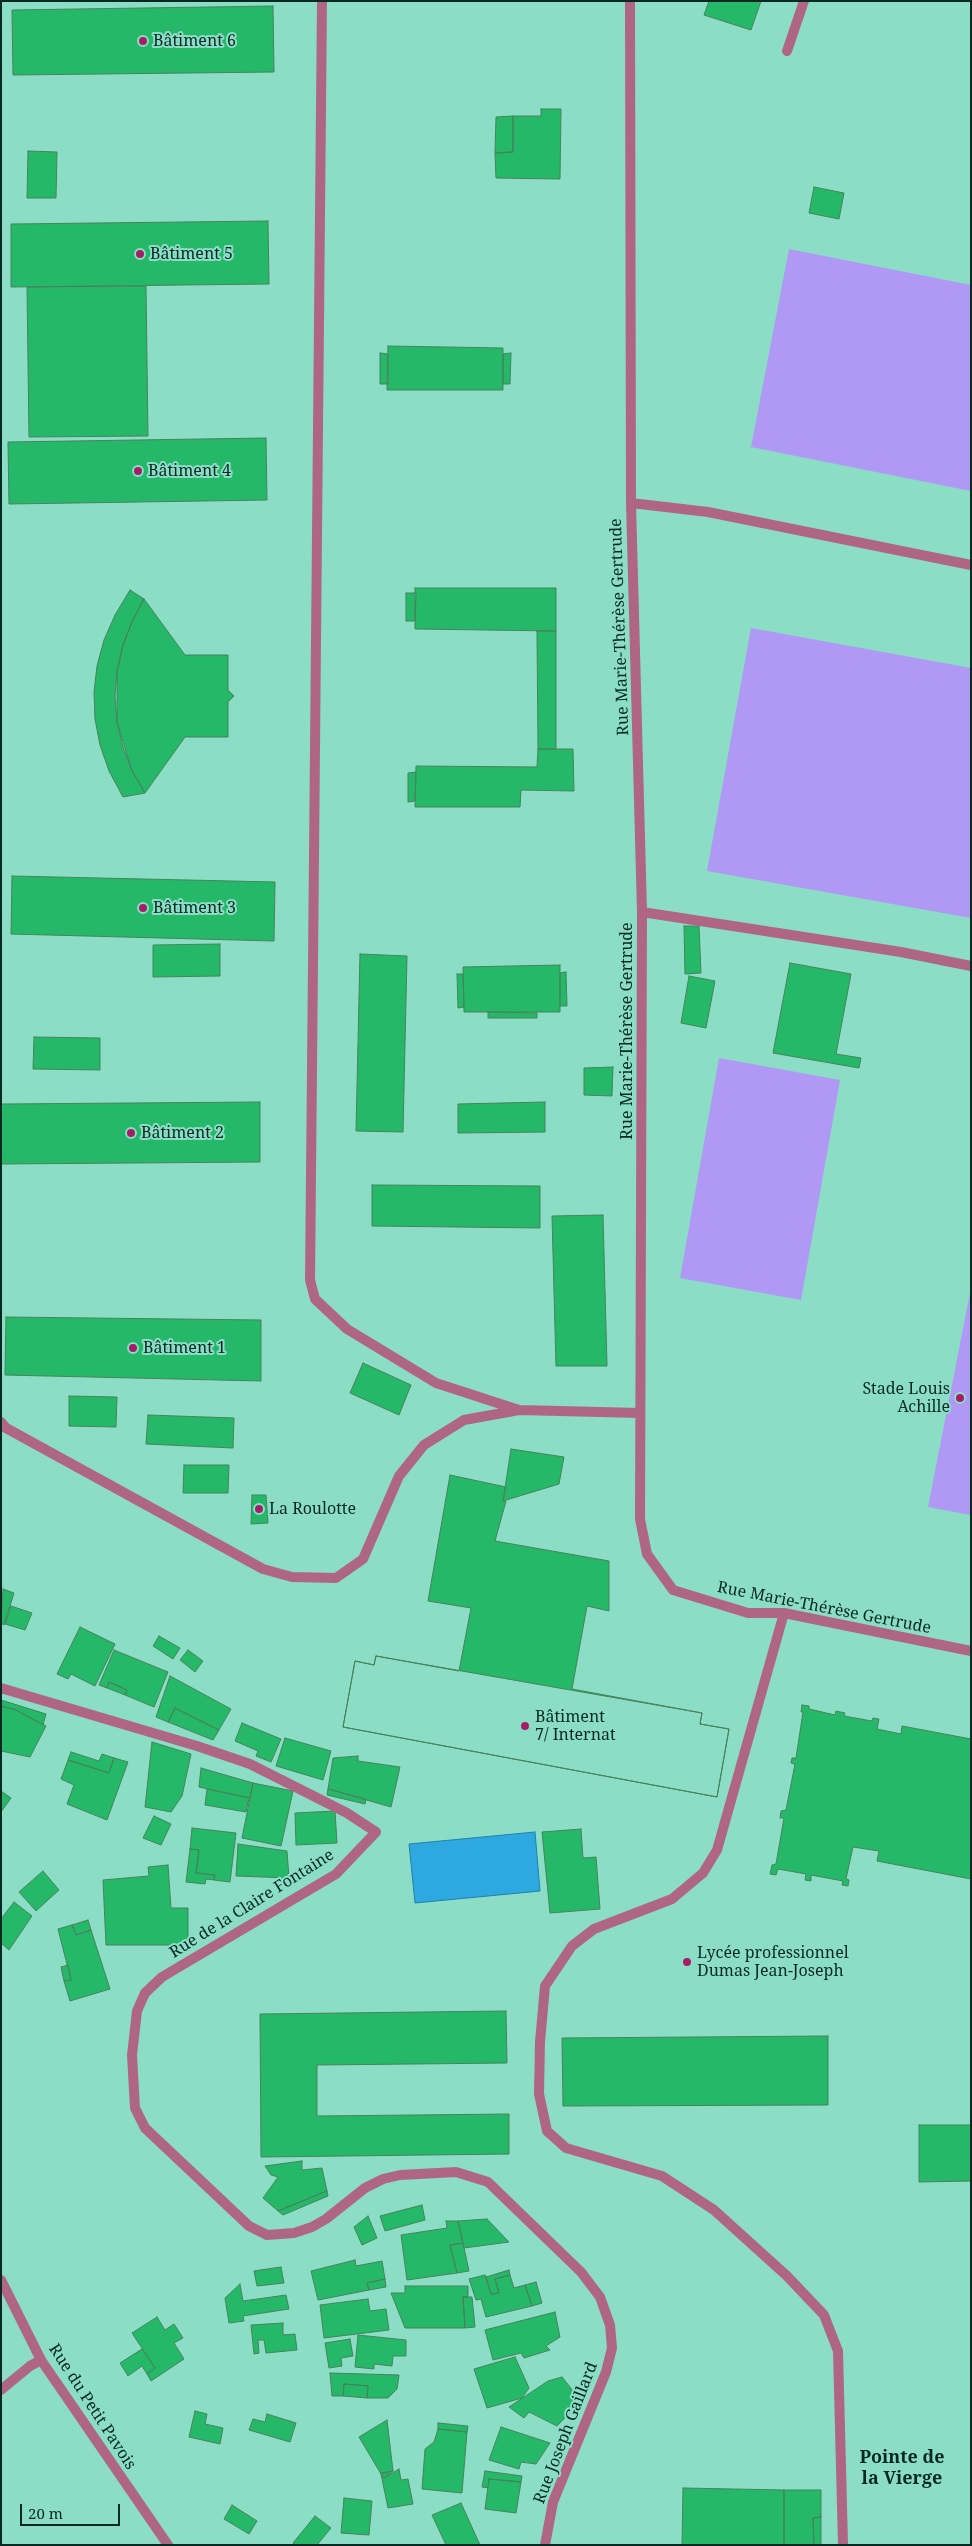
<!DOCTYPE html>
<meta charset="utf-8">
<style>
body{margin:0}
#map{position:relative;width:972px;height:2546px;overflow:hidden;background:#8cddc6;font-family:"Noto Serif",serif}
canvas{display:block}
.frame{position:absolute;inset:0;border:2px solid #062a22;pointer-events:none}
.scale{position:absolute;left:20px;top:2504px;width:100px;height:22px;box-sizing:border-box;border:2px solid #062a22;border-top:0;padding-left:6px;font-size:15px;line-height:18px;white-space:nowrap;color:#062a22;-webkit-text-stroke:4px #8cddc6;paint-order:stroke}
</style>
<div id="map">
<canvas width="972" height="2546"></canvas>
<div class="frame"></div>
<div class="scale">20 m</div>
</div>
<script>
const ctx = document.querySelector('canvas').getContext('2d');
ctx.lineJoin = 'round';
function fillPath(path, color) { ctx.fillStyle = color; ctx.fill(path, 'evenodd'); }
const poly = rows => new Path2D(rows.map(r => 'M' + r).join(''));
function stroke(path, color, width, dash) { ctx.strokeStyle = color; ctx.lineWidth = width; ctx.lineCap = dash ? 'butt' : 'round'; ctx.setLineDash(dash || []); ctx.stroke(path); }
function label(font, color, halo, rows, align = 'center') {
  ctx.font = font + ' "Noto Serif",serif'; ctx.lineWidth = 4; ctx.setLineDash([]); ctx.textBaseline = 'middle'; ctx.strokeStyle = halo; ctx.fillStyle = color; for (const [text, x, y, turn = 0] of rows) {
    ctx.save(); ctx.translate(x, y); ctx.rotate((+turn || 0) * Math.PI / 180); ctx.textAlign = isNaN(turn) ? turn : align; if (halo) ctx.strokeText(text, 0, 0); ctx.fillText(text, 0, 0); ctx.restore();
  }
}
const green = poly([
 [789,249,971,285,971,491,751,447],
 [751,628,971,668,971,918,707,871],
 [719,1058,840,1080,801,1300,680,1278],
 [971,1288,971,1515,928,1507]
]);
const water = poly([
 [535,1832,540,1891,415,1903,409,1844,535,1832]
]);
const building = poly([
 [709,1,761,1,751,30,704,15,709,1],
 [273,6,274,72,13,75,12,10,273,6],
 [541,109,561,109,560,179,496,178,495,153,513,152,513,116,541,116,541,109],
 [513,116,513,152,495,153,496,117,513,116],
 [28,151,57,152,56,198,27,198,28,151],
 [814,187,844,193,839,219,809,213,814,187],
 [268,221,269,284,11,287,11,224,268,221],
 [146,286,148,436,29,437,27,287,146,286],
 [388,346,503,348,503,390,387,390,388,346],
 [380,353,388,354,388,384,380,384,380,353],
 [511,353,510,384,503,384,503,354,511,353],
 [266,438,267,500,9,504,8,442,266,438],
 [415,588,556,588,556,631,415,629,415,588],
 [130,590,144,599,132,622,123,645,117,671,117,722,132,771,145,793,123,797,109,771,100,745,95,719,94,692,97,666,104,640,115,615,130,590],
 [406,593,416,593,415,621,406,621,406,593],
 [144,599,185,655,228,655,228,690,234,696,228,702,228,737,185,737,145,793,132,771,123,747,117,722,115,696,117,671,123,645,132,622,144,599],
 [537,631,556,631,556,749,538,749,537,631],
 [538,749,573,749,574,791,521,790,520,807,415,807,416,766,537,767,538,749],
 [416,772,415,801,408,802,408,773,416,772],
 [12,876,275,882,274,941,11,934,12,876],
 [684,926,699,926,701,973,685,974,684,926],
 [220,944,220,976,153,977,153,945,220,944],
 [360,954,407,956,403,1132,356,1131,360,954],
 [790,963,851,974,836,1054,861,1058,859,1068,773,1053,790,963],
 [560,965,560,1012,464,1012,463,967,560,965],
 [566,972,567,1006,560,1006,560,973,566,972],
 [457,974,463,974,464,1007,458,1008,457,974],
 [689,976,715,981,706,1028,681,1023,689,976],
 [488,1012,537,1013,537,1018,488,1018,488,1012],
 [34,1037,100,1038,100,1070,33,1069,34,1037],
 [613,1067,612,1096,584,1095,584,1068,613,1067],
 [260,1102,260,1162,1,1164,1,1104,260,1102],
 [545,1102,545,1132,458,1133,458,1104,545,1102],
 [372,1185,540,1186,540,1228,372,1226,372,1185],
 [603,1215,607,1366,556,1366,552,1216,603,1215],
 [6,1317,261,1320,261,1381,5,1375,6,1317],
 [363,1363,411,1385,399,1415,350,1393,363,1363],
 [69,1396,117,1397,116,1427,69,1426,69,1396],
 [148,1415,234,1418,233,1448,146,1444,148,1415],
 [511,1449,564,1457,559,1484,503,1501,511,1449],
 [184,1465,229,1465,228,1493,183,1493,184,1465],
 [450,1475,506,1487,503,1501,506,1501,495,1541,609,1561,609,1611,587,1606,572,1689,702,1713,700,1724,729,1729,717,1797,343,1727,355,1661,374,1665,376,1656,459,1671,471,1608,428,1601,450,1475],
 [252,1495,266,1495,268,1523,251,1524,252,1495],
 [3,1589,14,1593,4,1625,1,1623,3,1589],
 [11,1606,32,1613,25,1630,5,1624,11,1606],
 [80,1627,115,1644,95,1686,71,1674,68,1679,57,1674,80,1627],
 [159,1636,180,1648,173,1659,153,1646,159,1636],
 [114,1650,168,1672,154,1707,125,1695,127,1690,109,1682,107,1688,99,1685,114,1650],
 [188,1650,203,1661,195,1672,180,1660,188,1650],
 [376,1656,702,1713,700,1724,729,1729,717,1797,343,1727,355,1661,374,1665,376,1656],
 [170,1676,231,1709,219,1730,175,1708,168,1722,156,1717,170,1676],
 [109,1682,127,1690,125,1695,107,1688,109,1682],
 [1,1700,46,1714,43,1725,16,1710,1,1706,1,1700],
 [802,1705,809,1706,809,1709,835,1715,836,1711,845,1713,844,1716,872,1721,873,1718,879,1719,877,1729,901,1734,902,1726,971,1739,971,1879,877,1861,879,1851,853,1847,846,1879,849,1880,848,1886,842,1885,843,1881,811,1875,811,1881,805,1880,806,1874,778,1869,776,1875,770,1874,772,1865,776,1864,784,1818,780,1818,781,1811,786,1810,795,1764,791,1763,792,1758,796,1758,803,1712,801,1712,802,1705],
 [1,1706,16,1710,46,1726,30,1757,1,1751,1,1706],
 [175,1708,219,1730,213,1740,168,1722,175,1708],
 [242,1723,281,1739,271,1762,256,1756,258,1751,235,1741,242,1723],
 [285,1738,331,1751,323,1780,276,1766,285,1738],
 [152,1742,191,1754,182,1796,171,1812,145,1807,152,1742],
 [71,1752,99,1761,102,1754,114,1758,109,1773,68,1760,71,1752],
 [358,1756,358,1761,400,1767,391,1807,328,1789,333,1758,358,1756],
 [114,1758,128,1762,107,1820,67,1804,74,1785,61,1779,68,1760,109,1773,114,1758],
 [201,1768,253,1783,250,1798,199,1787,201,1768],
 [253,1783,293,1791,281,1846,242,1838,253,1783],
 [207,1789,249,1798,246,1812,205,1805,207,1789],
 [328,1789,366,1799,365,1804,327,1795,328,1789],
 [1,1791,11,1798,1,1812,1,1791],
 [335,1811,337,1843,296,1845,295,1813,335,1811],
 [154,1816,171,1824,161,1845,143,1838,154,1816],
 [192,1828,236,1833,230,1882,214,1880,215,1875,196,1873,199,1850,190,1849,192,1828],
 [581,1829,583,1858,596,1857,600,1909,550,1913,542,1832,581,1829],
 [238,1844,287,1851,289,1878,236,1876,238,1844],
 [190,1849,199,1850,196,1873,215,1875,214,1880,206,1879,205,1884,186,1882,190,1849],
 [168,1865,171,1908,188,1908,188,1945,106,1945,103,1880,149,1876,148,1867,168,1865],
 [43,1871,59,1890,36,1911,19,1892,43,1871],
 [14,1902,32,1916,9,1950,1,1943,1,1919,14,1902],
 [88,1920,91,1930,76,1935,72,1925,88,1920],
 [72,1925,76,1935,91,1930,110,1989,70,2001,64,1981,71,1980,58,1929,72,1925],
 [68,1965,71,1980,64,1981,61,1967,68,1965],
 [506,2011,507,2063,317,2065,317,2116,509,2114,509,2154,261,2157,260,2014,506,2011],
 [828,2036,828,2105,563,2106,562,2038,828,2036],
 [919,2125,971,2125,971,2181,919,2182,919,2125],
 [302,2161,302,2170,322,2168,327,2191,278,2211,263,2198,278,2177,271,2175,265,2166,302,2161],
 [327,2191,328,2196,283,2215,278,2211,327,2191],
 [422,2205,425,2220,385,2231,380,2216,422,2205],
 [368,2216,377,2238,362,2245,354,2227,368,2216],
 [487,2219,509,2242,464,2248,458,2221,487,2219],
 [446,2221,458,2221,463,2243,450,2245,457,2273,407,2280,401,2235,447,2228,446,2221],
 [463,2243,469,2271,457,2273,450,2245,463,2243],
 [355,2260,356,2266,382,2261,385,2279,367,2283,369,2290,318,2300,311,2271,355,2260],
 [281,2267,284,2283,257,2286,254,2271,281,2267],
 [509,2270,510,2275,495,2279,499,2293,491,2294,486,2277,509,2270],
 [485,2275,491,2294,499,2293,495,2279,510,2275,514,2288,525,2285,532,2306,486,2317,481,2299,476,2300,469,2279,485,2275],
 [385,2279,386,2287,369,2290,367,2283,385,2279],
 [536,2282,542,2303,532,2306,525,2285,536,2282],
 [240,2284,243,2301,286,2295,289,2309,243,2316,244,2321,229,2323,225,2298,240,2284],
 [405,2286,468,2286,468,2297,463,2297,465,2328,405,2328,391,2293,405,2293,405,2286],
 [463,2297,472,2297,475,2327,465,2328,463,2297],
 [368,2299,370,2311,386,2309,389,2330,324,2338,320,2305,368,2299],
 [555,2312,560,2337,546,2346,550,2350,524,2358,521,2353,493,2360,485,2330,555,2312],
 [157,2317,165,2330,174,2324,183,2338,174,2343,184,2359,151,2381,147,2374,155,2368,132,2333,157,2317],
 [283,2323,283,2335,295,2334,297,2350,266,2353,264,2340,258,2340,259,2353,254,2354,251,2325,283,2323],
 [358,2335,406,2340,406,2356,393,2356,392,2366,374,2364,374,2369,355,2367,358,2335],
 [350,2339,353,2356,341,2358,342,2366,329,2368,325,2343,350,2339],
 [142,2349,155,2368,147,2374,142,2366,128,2376,120,2363,142,2349],
 [515,2357,529,2388,522,2398,487,2408,474,2369,515,2357],
 [330,2373,399,2375,397,2389,388,2398,367,2398,368,2386,344,2384,343,2396,332,2396,330,2373],
 [562,2377,581,2401,557,2426,529,2412,524,2418,509,2407,548,2381,562,2377],
 [344,2384,368,2386,367,2398,343,2396,344,2384],
 [195,2411,207,2414,205,2424,223,2428,220,2444,189,2437,195,2411],
 [267,2414,296,2423,290,2442,249,2430,253,2419,265,2422,267,2414],
 [387,2420,393,2471,381,2474,359,2437,387,2420],
 [438,2423,468,2426,467,2432,438,2429,438,2423],
 [501,2427,550,2443,536,2464,521,2462,519,2469,489,2460,501,2427],
 [438,2429,467,2432,462,2493,422,2489,425,2449,434,2442,438,2429],
 [399,2469,401,2480,408,2479,413,2504,388,2508,381,2474,384,2478,399,2469],
 [393,2471,384,2478,381,2474,381,2473,393,2471],
 [485,2471,522,2476,521,2482,489,2479,488,2488,482,2487,485,2471],
 [489,2479,521,2482,516,2513,485,2509,489,2479],
 [683,2488,784,2490,784,2545,682,2545,683,2488],
 [784,2490,821,2490,821,2517,813,2518,814,2545,784,2545,784,2490],
 [344,2498,372,2501,369,2535,341,2533,344,2498],
 [461,2503,480,2545,446,2545,432,2515,461,2503],
 [232,2505,257,2521,249,2534,224,2519,232,2505],
 [315,2516,331,2528,317,2545,295,2545,293,2543,315,2516],
 [821,2517,821,2545,814,2545,813,2518,821,2517]
]);
const lane = poly([
 [322,1,310,1280,315,1299,347,1329,436,1383,519,1410,640,1413],
 [630,1,631,503,642,912,640,1519,647,1554,673,1590,748,1613,784,1613,971,1651],
 [787,51,804,1],
 [631,503,708,512,971,565],
 [642,912,901,952,971,966],
 [1,1422,6,1428,263,1569,292,1577,336,1578,363,1559,399,1476,424,1445,464,1420,519,1410],
 [784,1613,717,1850,703,1873,672,1899,594,1929,572,1946,545,1986,540,2042,539,2094,547,2131,566,2148,662,2176,714,2210,787,2276,824,2315,838,2351,843,2545],
 [1,2390,30,2366,41,2360]
]);
const street = poly([
 [1,1688,197,1746,250,1764,347,1813,376,1832,336,1874,162,1977,145,1993,137,2011,132,2055,135,2108,145,2128,249,2226,267,2235,294,2233,312,2227,326,2219,365,2188,383,2179,400,2175,456,2172,488,2182,581,2272,600,2297,610,2325,612,2348,606,2372,553,2502,545,2545],
 [1,2280,41,2360,168,2545]
]);
const markers = [
 [143,41,5,"#a41d66"],
 [140,254,5,"#a41d66"],
 [138,471,5,"#a41d66"],
 [143,908,5,"#a41d66"],
 [131,1133,5,"#a41d66"],
 [133,1348,5,"#a41d66"],
 [960,1398,5,"#a41d66"],
 [259,1509,5,"#a41d66"],
 [525,1726,5,"#a41d66"],
 [687,1962,5,"#a41d66"]
];
const poiNames = [
 ["Bâtiment 6",153,41],
 ["Bâtiment 5",150,254],
 ["Bâtiment 4",148,471],
 ["Bâtiment 3",153,908],
 ["Bâtiment 2",141,1133],
 ["Bâtiment 1",143,1348],
 ["Stade Louis",950,1389,"right"],
 ["Achille",950,1407,"right"],
 ["La Roulotte",269,1509],
 ["Bâtiment",535,1717],
 ["7/ Internat",535,1735],
 ["Lycée professionnel",697,1953],
 ["Dumas Jean-Joseph",697,1971]
];
const streetNames = [
 ["Rue Marie-Thérèse Gertrude",620,627,-92],
 ["Rue Marie-Thérèse Gertrude",627,1031,-90],
 ["Rue Marie-Thérèse Gertrude",824,1608,11],
 ["Rue de la Claire Fontaine",252,1904,-32],
 ["Rue du Petit Pavois",92,2407,57],
 ["Rue Joseph Gaillard",566,2433,-69]
];
const neighbourhoodNames = [
 ["Pointe de",902,2458],
 ["la Vierge",902,2479]
];
fillPath(green, '#af99f4');
fillPath(water, '#2da8e0');
stroke(water, '#2182a7', 1);
fillPath(building, '#25b869');
stroke(building, '#47825b', 1);
stroke(lane, '#af6685', 10);
stroke(street, '#af6685', 10);
for (const [x, y, r, color] of markers) { const dot = new Path2D(); dot.arc(x, y, r, 0, 2 * Math.PI); ctx.fillStyle = color; ctx.fill(dot); stroke(dot, '#8cddc6', 2); }
label('16px', '#062a22', '#8cddc6', poiNames, 'left');
label('16px', '#062a22', '#8cddc6', streetNames);
label('bold 18px', '#062a22', '#8cddc6', neighbourhoodNames);
</script>
